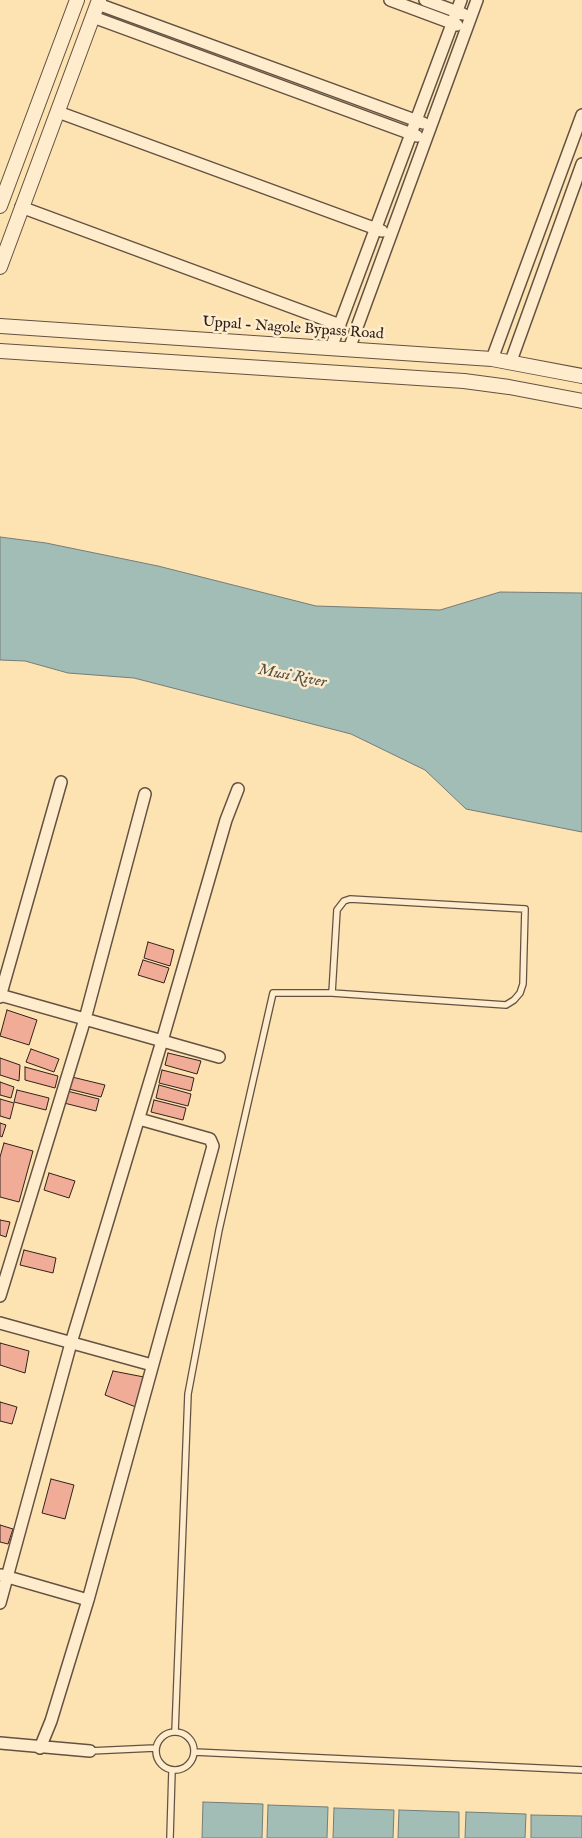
<!DOCTYPE html>
<style>
body{margin:0}
canvas{display:block;background:#fde2b2}
</style>
<canvas width="582" height="1838"></canvas>
<script>
const ctx = document.querySelector('canvas').getContext('2d');
ctx.lineJoin = 'round';
function fillPath(path, color) { ctx.fillStyle = color; ctx.fill(path, 'evenodd'); }
const poly = rows => new Path2D(rows.map(r => 'M' + r).join(''));
function stroke(path, color, width, dash) { ctx.strokeStyle = color; ctx.lineWidth = width; ctx.lineCap = dash ? 'butt' : 'round'; ctx.setLineDash(dash || []); ctx.stroke(path); }
function label(font, color, halo, rows, align = 'center') {
  ctx.font = font + ' "IM FELL English",serif'; ctx.lineWidth = 5; ctx.setLineDash([]); ctx.textBaseline = 'middle'; ctx.strokeStyle = halo; ctx.fillStyle = color; for (const [text, x, y, turn = 0] of rows) {
    ctx.save(); ctx.translate(x, y); ctx.rotate((+turn || 0) * Math.PI / 180); ctx.textAlign = isNaN(turn) ? turn : align; if (halo) ctx.strokeText(text, 0, 0); ctx.fillText(text, 0, 0); ctx.restore();
  }
}
const water = poly([
 [0,537,46,543,158,566,316,606,440,610,500,592,582,593,582,832,466,809,425,770,351,734,134,678,68,673,25,661,0,660,0,537],
 [203,1802,263,1804,262,1838,202,1838,203,1802],
 [268,1805,328,1807,327,1838,267,1838,268,1805],
 [334,1808,394,1810,393,1838,333,1838,334,1808],
 [399,1810,459,1812,459,1838,398,1838,399,1810],
 [466,1812,526,1814,525,1838,465,1838,466,1812],
 [531,1815,582,1816,582,1838,531,1838,531,1815]
]);
const building = poly([
 [148,942,174,950,170,966,144,958,148,942],
 [143,960,169,968,164,983,138,975,143,960],
 [7,1010,37,1020,29,1045,0,1036,7,1010],
 [31,1049,59,1059,54,1072,26,1062,31,1049],
 [168,1053,201,1061,197,1074,165,1065,168,1053],
 [0,1058,20,1065,19,1081,0,1075,0,1058],
 [25,1067,58,1076,55,1088,25,1080,25,1067],
 [162,1070,194,1078,191,1091,159,1083,162,1070],
 [72,1077,105,1085,101,1097,69,1089,72,1077],
 [0,1082,14,1087,11,1098,0,1095,0,1082],
 [159,1085,191,1094,188,1106,156,1098,159,1085],
 [17,1090,49,1098,46,1110,14,1102,17,1090],
 [67,1091,99,1099,96,1111,64,1103,67,1091],
 [0,1099,14,1103,10,1119,0,1116,0,1099],
 [154,1100,186,1108,183,1120,151,1112,154,1100],
 [0,1123,6,1125,2,1137,0,1136,0,1123],
 [4,1143,33,1151,19,1202,0,1197,0,1157,4,1143],
 [49,1173,75,1181,69,1198,44,1190,49,1173],
 [0,1220,10,1222,6,1237,0,1235,0,1220],
 [24,1250,56,1258,53,1273,20,1265,24,1250],
 [0,1343,29,1351,25,1373,0,1365,0,1343],
 [113,1371,149,1378,141,1409,105,1395,113,1371],
 [0,1402,17,1407,12,1424,0,1421,0,1402],
 [51,1479,74,1485,65,1519,42,1513,51,1479],
 [0,1525,13,1529,8,1544,0,1542,0,1525]
]);
const service = poly([
 '156 1751a19 19 0 1 1 38 0a19 19 0 1 1-38 0Z',
 [175,1732,188,1394,219,1230,273,993,332,993,506,1005,514,1000,520,993,523,984,525,909,350,899,344,901,337,910,332,993],
 [90,1751,155,1748],
 [194,1752,582,1770],
 [170,1838,172,1770]
]);
const minor = poly([
 [390,0,457,25],
 [425,0,463,14],
 [98,4,423,123],
 [93,17,417,136],
 [58,112,382,231],
 [21,207,340,325],
 [331,348,461,0],
 [349,349,477,0],
 [492,359,582,115],
 [511,361,582,164],
 [0,995,219,1057],
 [0,997,61,782],
 [0,1296,85,1019,145,794],
 [0,1323,152,1365],
 [1,1575,88,1600],
 [0,1603,71,1343,162,1041,226,820,238,789],
 [0,1743,90,1751],
 [40,1748,51,1721,88,1600,213,1146,210,1139,139,1119]
]);
const tertiary = poly([
 [0,206,77,0],
 [0,267,99,0],
 [0,326,492,359,582,376],
 [0,351,464,381,509,387,582,401]
]);
const streetNames = [
 ["Uppal - Nagole Bypass Road",293,329,4]
];
const waterNames = [
 ["Musi River",292,677,11]
];
fillPath(water, '#a2bcb6');
stroke(water, '#747e78', 1);
fillPath(building, '#f0ac96');
stroke(building, '#30221b', 1);
stroke(service, '#635241', 8);
stroke(minor, '#635241', 14);
stroke(tertiary, '#635241', 16);
stroke(service, '#feeccd', 5.5);
stroke(minor, '#feeccd', 11);
stroke(tertiary, '#feeccd', 14);
label('15px', '#30221b', '#feeccd', streetNames);
label('italic 16px', '#52504a', '#feeccd', waterNames);
</script>
